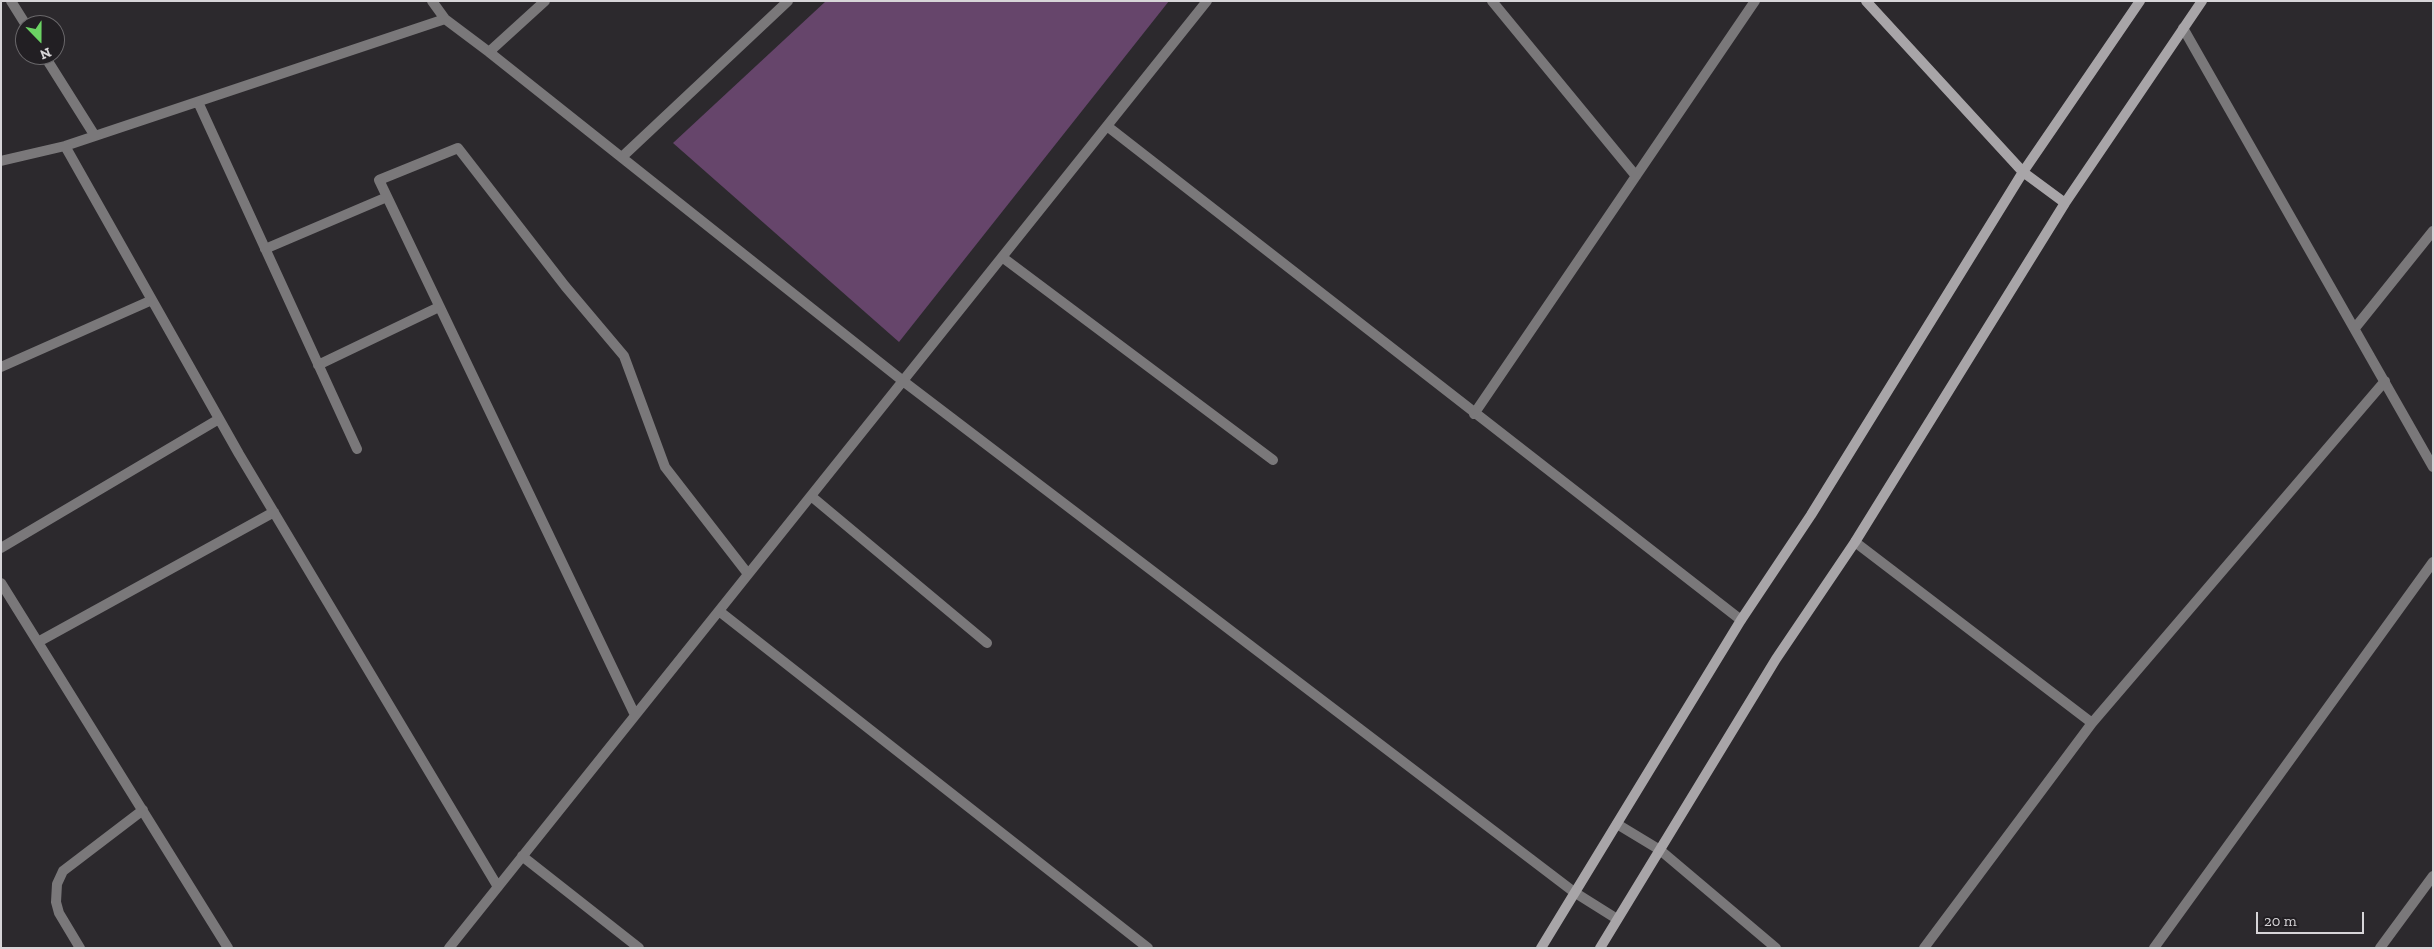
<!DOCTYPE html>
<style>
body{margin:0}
#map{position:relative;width:2434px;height:949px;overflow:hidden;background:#2c292d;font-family:"Zilla Slab",serif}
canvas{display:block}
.frame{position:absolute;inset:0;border:2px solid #d7d5d8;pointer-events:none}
.north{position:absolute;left:15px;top:15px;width:50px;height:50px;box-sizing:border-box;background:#221f23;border:1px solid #6a686b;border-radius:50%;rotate:158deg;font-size:14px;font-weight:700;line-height:20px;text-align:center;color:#d7d5d8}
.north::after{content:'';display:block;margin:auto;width:18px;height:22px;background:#6bd363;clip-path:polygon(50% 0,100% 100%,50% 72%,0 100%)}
.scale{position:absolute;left:2256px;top:912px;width:108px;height:22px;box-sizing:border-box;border:2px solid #d7d5d8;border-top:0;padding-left:6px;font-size:15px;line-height:18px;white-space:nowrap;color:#d7d5d8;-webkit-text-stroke:4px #221f23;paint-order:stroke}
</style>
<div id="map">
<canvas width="2434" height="949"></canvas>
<div class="frame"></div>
<div class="north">N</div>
<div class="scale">20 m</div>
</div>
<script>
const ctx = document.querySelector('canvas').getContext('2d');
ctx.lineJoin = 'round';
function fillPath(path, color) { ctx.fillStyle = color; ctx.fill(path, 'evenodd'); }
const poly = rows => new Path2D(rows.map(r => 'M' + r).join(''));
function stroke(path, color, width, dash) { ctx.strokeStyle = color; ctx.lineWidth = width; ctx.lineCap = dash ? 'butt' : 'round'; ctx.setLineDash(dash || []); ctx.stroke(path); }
const green = poly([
 [826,1,1169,1,899,342,673,143]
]);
const minor = poly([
 [11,1,26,25],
 [432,1,445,19,489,52,903,381,1574,892,1617,919],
 [1492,1,1636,176],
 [2183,28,2433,467],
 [489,52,545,1],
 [44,55,95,136],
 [198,102,357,449],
 [1107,126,1741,620],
 [65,146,239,454,498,887],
 [622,157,788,1],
 [1,161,65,146,445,19],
 [265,249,387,197],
 [1002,257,1273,460],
 [2355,328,2433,231],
 [318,365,439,307],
 [1,367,152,300],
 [1474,414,1755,1],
 [811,496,987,643],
 [1855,542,2092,723],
 [1,548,219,419],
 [1,583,228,948],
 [719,611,1148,948],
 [38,642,274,512],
 [635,715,379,180,458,148,565,286,624,356,665,467,748,574],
 [1617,824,1660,850,1776,948],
 [522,856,639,948],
 [80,948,59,913,56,902,57,884,63,871,143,810],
 [449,948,1207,1],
 [1924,948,2092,723,2385,381],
 [2154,948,2433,562],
 [2380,948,2433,876]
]);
const secondary = poly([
 [1866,1,2023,172,2065,203],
 [1541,948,1741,620,1811,515,2023,172,2140,1],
 [1600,948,1776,659,1855,542,2065,203,2202,1]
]);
fillPath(green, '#66456b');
stroke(minor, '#7a787a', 10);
stroke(secondary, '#a8a5a8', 10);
</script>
